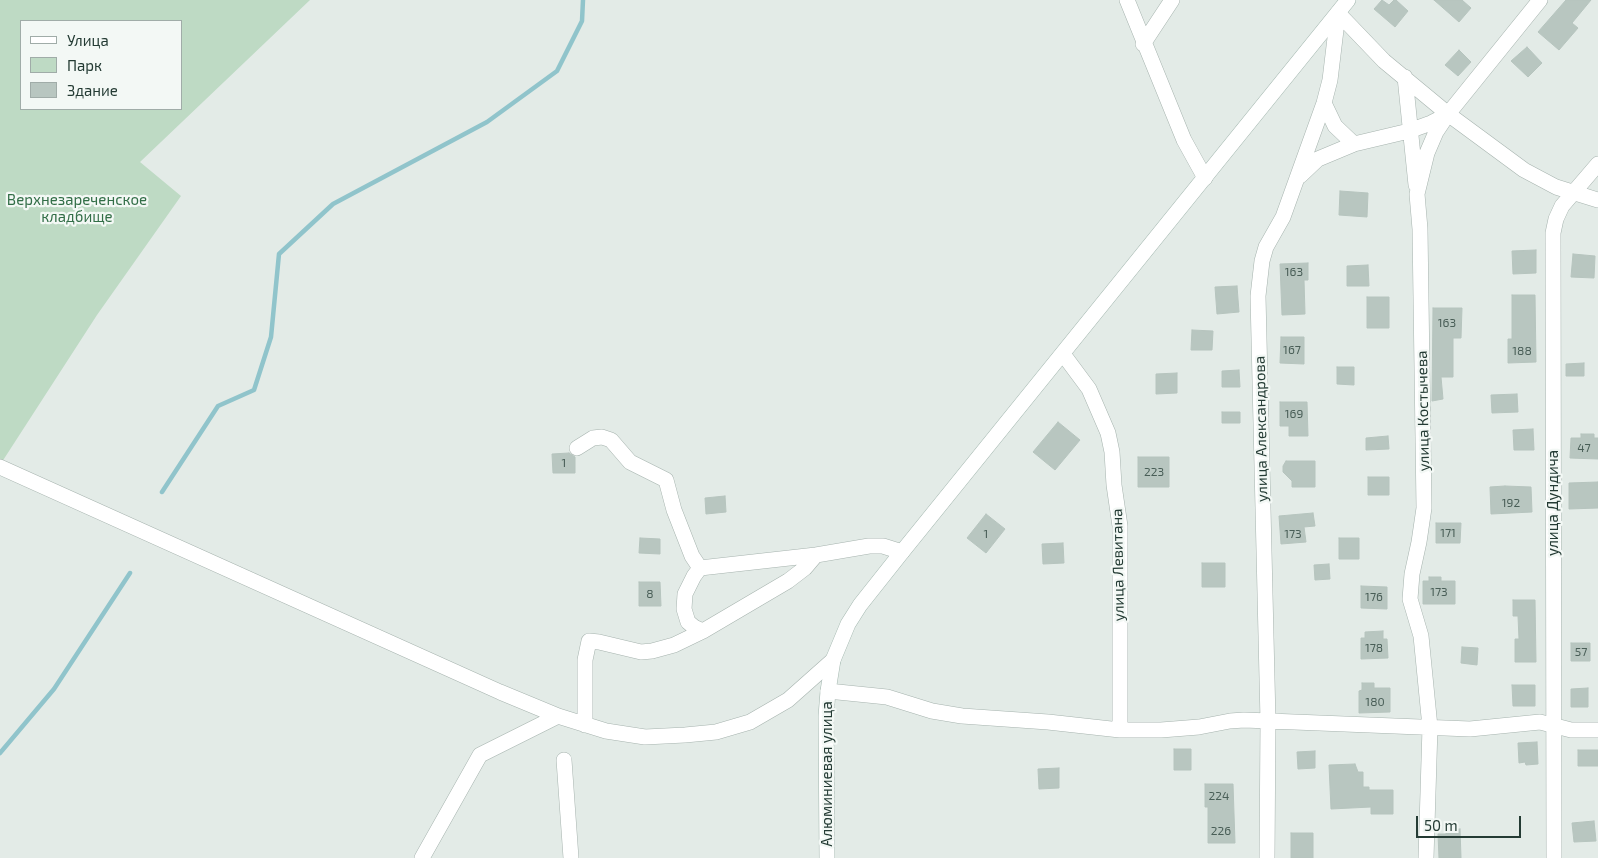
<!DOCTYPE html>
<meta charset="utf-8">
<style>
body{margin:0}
#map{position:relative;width:1598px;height:858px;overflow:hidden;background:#e3ebe7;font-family:"Exo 2",sans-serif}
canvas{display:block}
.legend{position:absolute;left:20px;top:20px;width:162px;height:90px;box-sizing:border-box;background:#f3f8f5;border:1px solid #a0aca8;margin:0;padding:6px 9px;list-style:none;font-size:15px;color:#243b34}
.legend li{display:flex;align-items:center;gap:10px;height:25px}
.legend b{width:25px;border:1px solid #a0aca8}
.scale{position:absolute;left:1416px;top:816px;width:105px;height:22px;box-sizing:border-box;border:2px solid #243b34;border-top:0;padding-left:6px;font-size:15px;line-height:18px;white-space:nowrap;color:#243b34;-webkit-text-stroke:4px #f3f8f5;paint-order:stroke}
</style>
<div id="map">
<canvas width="1598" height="858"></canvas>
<ul class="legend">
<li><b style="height:6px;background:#fff"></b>Улица</li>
<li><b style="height:14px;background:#bedac4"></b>Парк</li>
<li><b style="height:14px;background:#b8c6c0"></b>Здание</li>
</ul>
<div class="scale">50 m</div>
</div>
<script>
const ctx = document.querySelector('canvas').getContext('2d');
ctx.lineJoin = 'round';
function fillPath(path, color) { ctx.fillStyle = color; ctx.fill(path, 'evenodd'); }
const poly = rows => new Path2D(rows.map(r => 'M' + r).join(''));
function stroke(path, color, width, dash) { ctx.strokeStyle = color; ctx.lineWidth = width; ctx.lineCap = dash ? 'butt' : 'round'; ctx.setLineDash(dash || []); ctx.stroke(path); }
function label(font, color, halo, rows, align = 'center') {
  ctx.font = font + ' "Exo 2",sans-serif'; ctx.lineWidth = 4.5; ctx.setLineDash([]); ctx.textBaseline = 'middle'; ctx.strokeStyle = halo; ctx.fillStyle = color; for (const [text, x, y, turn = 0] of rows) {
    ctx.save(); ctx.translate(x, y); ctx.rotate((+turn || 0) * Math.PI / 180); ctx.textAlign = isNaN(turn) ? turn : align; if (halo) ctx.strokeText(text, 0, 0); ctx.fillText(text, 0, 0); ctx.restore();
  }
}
const green = poly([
 [0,0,310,0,140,162,181,196,97,315,0,465],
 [21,21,181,21,181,109,21,109]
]);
const stream = poly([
 [162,492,218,406,254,390,271,337,279,254,333,204,487,122,557,71,582,21,583,0],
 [0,753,54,689,130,573]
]);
const building = poly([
 [1382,0,1389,5,1394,0,1396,0,1408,11,1395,27,1374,9,1382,0],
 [1434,0,1462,0,1471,8,1459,22,1434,0],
 [1566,0,1591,0,1572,23,1578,28,1559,50,1538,32,1566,0],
 [1527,47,1542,63,1528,77,1511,61,1527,47],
 [1459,50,1471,62,1458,76,1445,65,1459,50],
 [1340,191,1368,193,1367,217,1339,215,1340,191],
 [1536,250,1536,273,1513,274,1512,251,1536,250],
 [1573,254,1595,256,1594,278,1571,277,1573,254],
 [1308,263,1308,280,1304,280,1305,314,1282,315,1280,264,1308,263],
 [1368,265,1369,286,1347,286,1347,266,1368,265],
 [1237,286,1239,312,1217,314,1215,287,1237,286],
 [1512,295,1535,295,1536,362,1508,363,1508,339,1512,339,1512,295],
 [1367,297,1389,297,1389,328,1367,328,1367,297],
 [1433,308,1462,308,1461,338,1453,338,1453,377,1441,377,1443,399,1432,401,1433,308],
 [1192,330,1213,331,1212,350,1191,350,1192,330],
 [1281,337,1304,337,1304,364,1280,363,1281,337],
 [1584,363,1584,376,1566,376,1566,364,1584,363],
 [1337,367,1354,367,1354,385,1337,384,1337,367],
 [1239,370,1240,387,1222,387,1222,371,1239,370],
 [1177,373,1177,393,1156,394,1156,374,1177,373],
 [1517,394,1518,412,1492,413,1491,395,1517,394],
 [1280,402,1307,402,1308,436,1289,436,1289,426,1280,426,1280,402],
 [1222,412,1240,412,1240,423,1222,423,1222,412],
 [1058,422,1080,440,1055,470,1033,452,1058,422],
 [1533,429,1534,450,1514,450,1513,430,1533,429],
 [1581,434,1594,434,1594,438,1598,438,1598,459,1570,458,1571,438,1581,438,1581,434],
 [1388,436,1389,449,1366,450,1366,438,1388,436],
 [569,453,575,457,575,473,553,473,552,454,569,453],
 [1138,457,1169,457,1169,487,1138,487,1138,457],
 [1286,461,1315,461,1315,487,1292,487,1292,481,1283,472,1283,466,1286,461],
 [1368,477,1389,477,1389,495,1368,495,1368,477],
 [1598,482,1598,508,1569,509,1569,483,1598,482],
 [1505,486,1531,487,1532,512,1491,514,1490,487,1505,486],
 [725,496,726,512,706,514,705,498,725,496],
 [1313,513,1315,526,1304,527,1306,542,1281,544,1279,516,1313,513],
 [986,514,1005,529,986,553,967,538,986,514],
 [1436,523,1461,523,1460,543,1436,543,1436,523],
 [640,538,660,539,660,554,639,553,640,538],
 [1339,538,1359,538,1359,559,1339,559,1339,538],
 [1063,543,1064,563,1043,564,1042,544,1063,543],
 [1202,563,1225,563,1225,587,1202,587,1202,563],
 [1329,564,1330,579,1315,580,1314,565,1329,564],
 [1429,577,1441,577,1441,581,1455,581,1455,604,1423,604,1423,581,1429,581,1429,577],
 [639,582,660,582,661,606,639,606,639,582],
 [1361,586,1387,587,1387,609,1361,608,1361,586],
 [1513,600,1535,600,1536,662,1515,662,1515,639,1519,639,1518,616,1513,616,1513,600],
 [1383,631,1383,639,1387,639,1388,658,1361,659,1361,638,1365,638,1365,632,1383,631],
 [1571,643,1590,643,1590,661,1571,661,1571,643],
 [1462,647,1478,648,1477,665,1461,663,1462,647],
 [1362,683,1374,683,1374,688,1390,688,1390,712,1359,713,1359,691,1362,690,1362,683],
 [1512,685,1535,685,1535,706,1513,706,1512,685],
 [1588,688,1588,707,1571,707,1571,689,1588,688],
 [1537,742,1538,764,1526,765,1525,762,1519,763,1518,743,1537,742],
 [1174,749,1191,749,1191,770,1174,770,1174,749],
 [1578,750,1598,750,1598,766,1578,766,1578,750],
 [1315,751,1315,768,1298,769,1297,752,1315,751],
 [1355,764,1358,772,1363,772,1363,787,1369,787,1369,790,1393,790,1393,814,1371,814,1371,807,1331,809,1329,765,1355,764],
 [1059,768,1059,788,1039,789,1038,769,1059,768],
 [1205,784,1233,784,1235,843,1208,843,1208,807,1205,807,1205,784],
 [1594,821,1596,841,1574,842,1572,823,1594,821],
 [1460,829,1461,858,1439,858,1438,834,1446,834,1446,830,1460,829],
 [1291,833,1313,833,1313,858,1291,858,1291,833]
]);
const street = poly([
 [1127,0,1184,140,1205,178],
 [1338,13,1384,61,1448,114,1524,170,1556,187,1598,200],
 [1143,44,1172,0],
 [1405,77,1416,185],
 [1324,103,1335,126,1354,144],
 [1300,176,1318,159,1354,144,1409,131,1431,123,1445,116],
 [1063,354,1089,389,1108,433,1112,452,1114,485,1120,526,1120,730],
 [577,448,593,438,602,437,611,440,630,462,666,480,674,510,692,556,700,568],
 [0,467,500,692,558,716,606,731,645,737,685,735,716,732,750,722,788,700,833,660],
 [703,631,694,627,688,622,684,609,685,594,694,576,700,568,816,555,869,546,883,546,902,552],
 [828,691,887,697,932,711,962,716,1048,722,1120,730,1161,730,1199,727,1230,721,1244,720,1470,729,1540,722,1571,730,1598,730],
 [585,725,585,660,589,641,599,642,641,652,652,651,674,645,703,631,788,581,805,568,816,555],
 [564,760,571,858],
 [422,858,480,755,558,716],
 [1267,858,1268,721,1258,296,1262,261,1266,247,1283,217,1324,103,1330,80,1338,13],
 [1426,858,1430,727,1421,636,1410,599,1412,574,1419,542,1424,508,1420,229,1417,194,1427,153,1436,132,1448,114,1540,0],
 [1554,858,1553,233,1556,219,1562,206,1598,164]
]);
const secondary = poly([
 [827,858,826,716,828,691,833,660,848,624,860,605,902,552,1348,0]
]);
const numberNames = [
 ["163",1294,272],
 ["163",1447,323],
 ["167",1292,350],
 ["188",1522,351],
 ["169",1294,414],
 ["47",1584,448],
 ["1",564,463],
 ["223",1154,472],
 ["192",1511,503],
 ["171",1448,533],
 ["1",986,534],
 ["173",1293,534],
 ["173",1439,592],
 ["8",650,594],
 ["176",1374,597],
 ["178",1374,648],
 ["57",1581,652],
 ["180",1375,702],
 ["224",1219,796],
 ["226",1221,831]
];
const parkNames = [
 ["Верхнезареченское",77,200],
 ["кладбище",77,217]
];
const streetNames = [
 ["улица Костычева",1423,411,-91],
 ["улица Александрова",1261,429,-91],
 ["улица Дундича",1553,503,-90],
 ["улица Левитана",1118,565,-91],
 ["Алюминиевая улица",827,774,-90]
];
fillPath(green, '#bedac4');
stroke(stream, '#90c4cb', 4.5);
fillPath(building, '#b8c6c0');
stroke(building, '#b6c4be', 1);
stroke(street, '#a6b3ae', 16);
stroke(secondary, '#a2b6ae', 16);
stroke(street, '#fff', 15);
stroke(secondary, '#fff', 15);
label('12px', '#495e57', null, numberNames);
label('15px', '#326e47', '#f3f8f5', parkNames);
label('15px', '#243b34', '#f3f8f5', streetNames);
</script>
